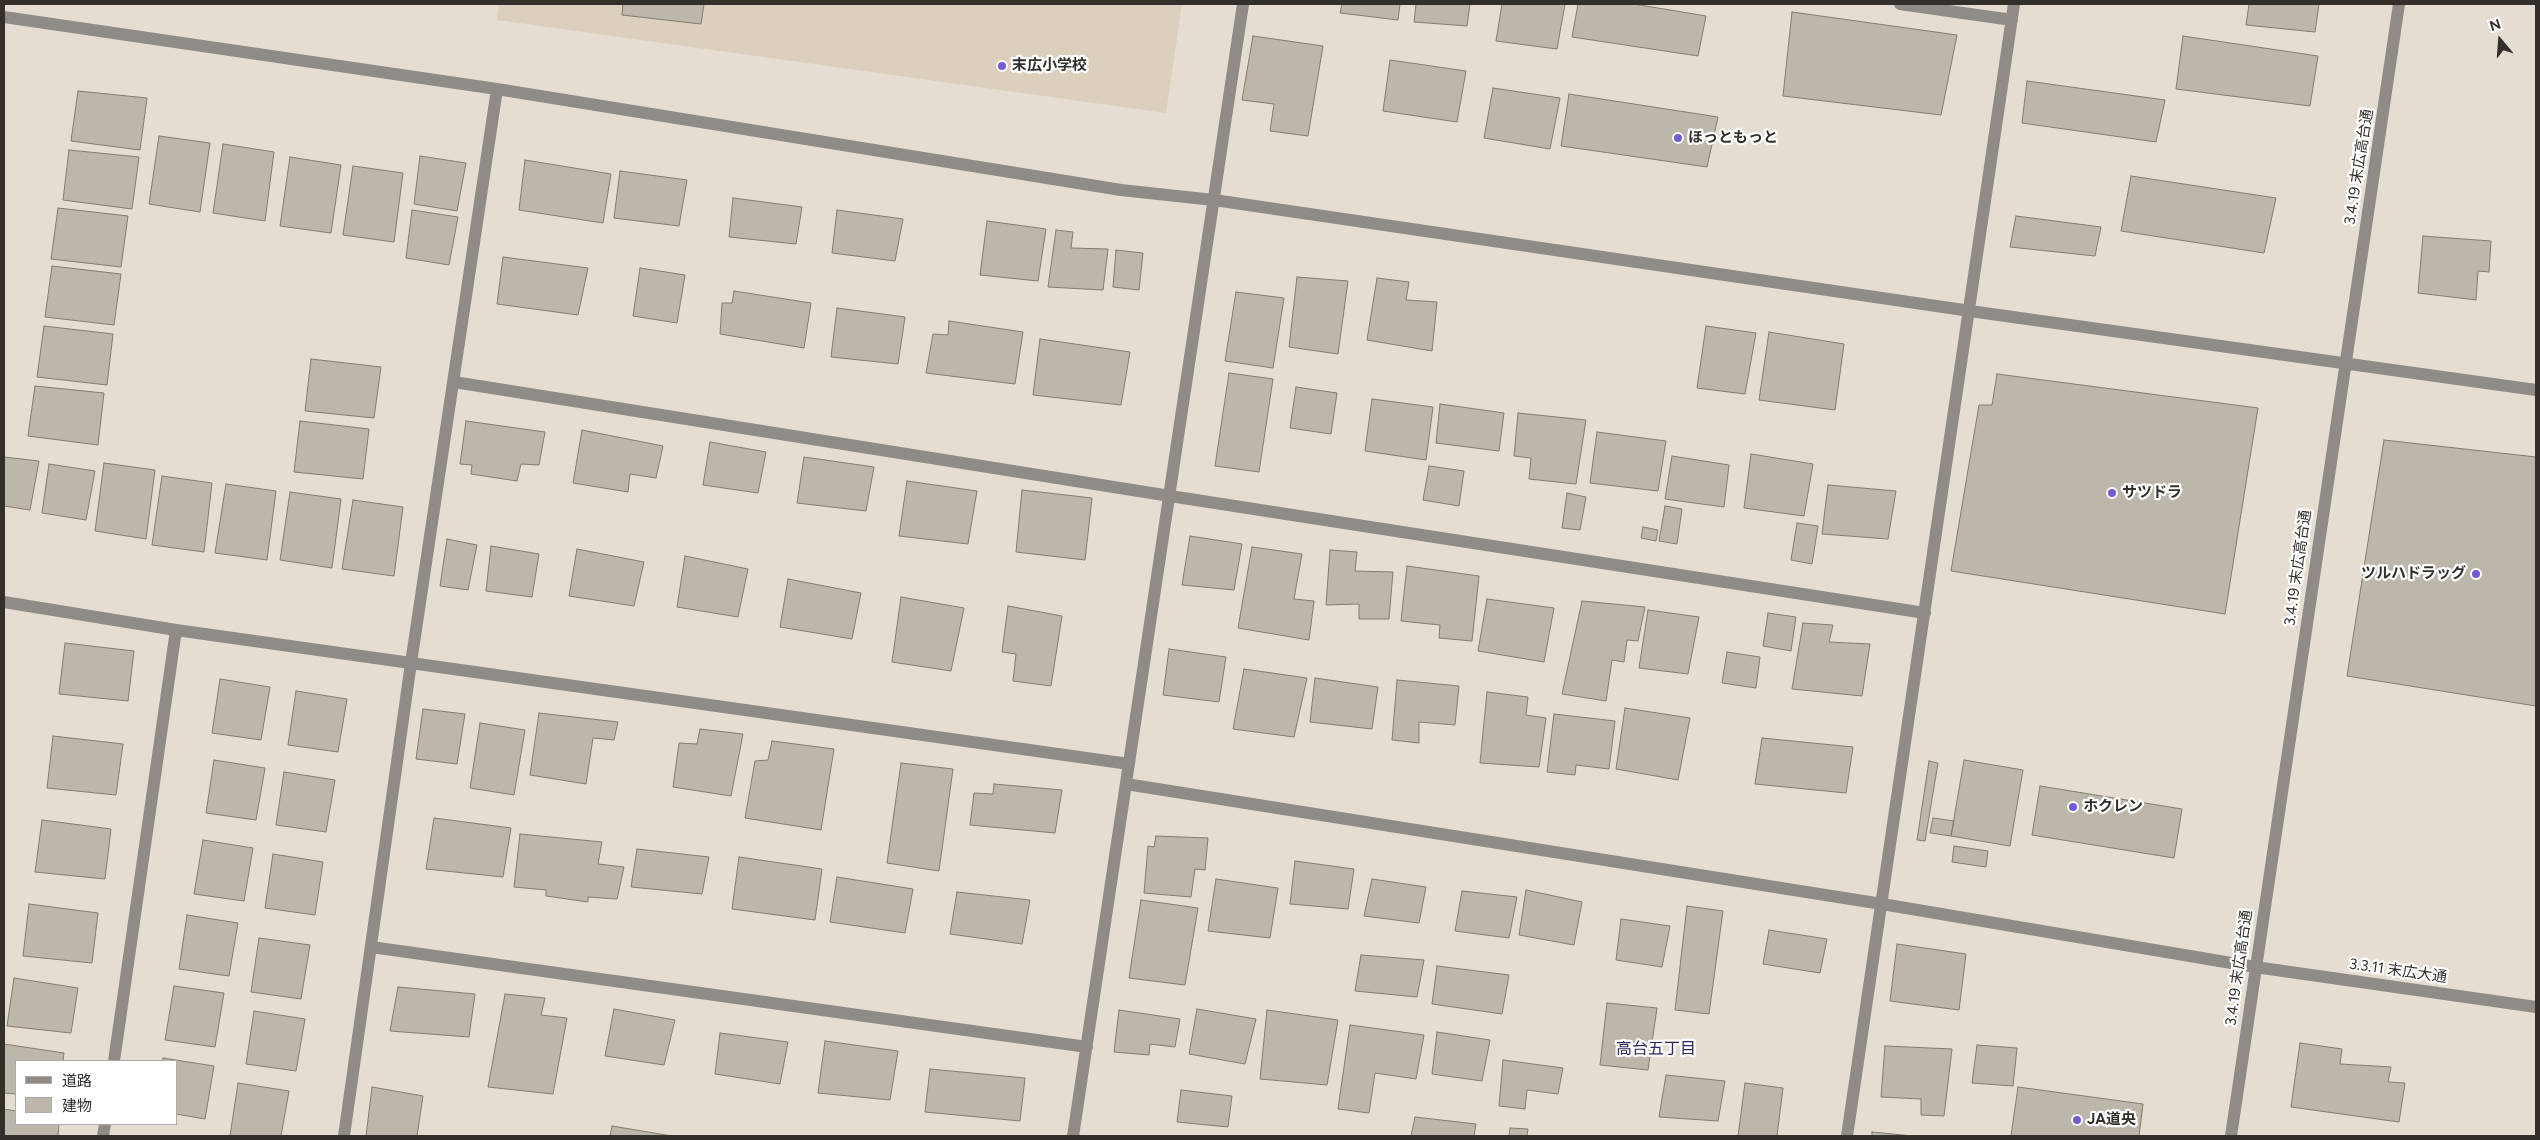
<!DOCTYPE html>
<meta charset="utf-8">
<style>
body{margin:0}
#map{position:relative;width:2540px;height:1140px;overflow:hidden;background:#e5ddd1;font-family:Figtree,"Noto Sans JP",sans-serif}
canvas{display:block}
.frame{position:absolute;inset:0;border:5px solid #33302c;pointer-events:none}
.legend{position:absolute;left:15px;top:1060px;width:162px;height:65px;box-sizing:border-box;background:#fff;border:1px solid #adacab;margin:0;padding:6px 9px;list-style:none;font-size:15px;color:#33302c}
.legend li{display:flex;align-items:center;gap:10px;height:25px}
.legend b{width:25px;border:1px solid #adacab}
.north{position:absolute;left:2475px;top:15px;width:50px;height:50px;-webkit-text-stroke:4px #fff;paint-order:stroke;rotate:342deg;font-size:14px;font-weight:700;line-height:20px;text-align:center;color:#33302c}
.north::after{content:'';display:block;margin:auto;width:18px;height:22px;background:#33302c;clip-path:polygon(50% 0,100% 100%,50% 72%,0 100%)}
</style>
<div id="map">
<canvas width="2540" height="1140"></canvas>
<div class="frame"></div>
<ul class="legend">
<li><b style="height:6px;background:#8f8b87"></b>道路</li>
<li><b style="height:14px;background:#bdb6aa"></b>建物</li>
</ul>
<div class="north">N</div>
</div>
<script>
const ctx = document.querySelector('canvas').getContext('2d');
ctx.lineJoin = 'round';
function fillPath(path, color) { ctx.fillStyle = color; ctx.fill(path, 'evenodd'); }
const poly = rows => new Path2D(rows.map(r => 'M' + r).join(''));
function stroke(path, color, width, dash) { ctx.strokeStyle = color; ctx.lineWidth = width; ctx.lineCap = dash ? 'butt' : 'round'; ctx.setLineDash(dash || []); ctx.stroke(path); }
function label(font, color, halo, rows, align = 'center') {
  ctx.font = font + ' Figtree,"Noto Sans JP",sans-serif'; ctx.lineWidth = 4.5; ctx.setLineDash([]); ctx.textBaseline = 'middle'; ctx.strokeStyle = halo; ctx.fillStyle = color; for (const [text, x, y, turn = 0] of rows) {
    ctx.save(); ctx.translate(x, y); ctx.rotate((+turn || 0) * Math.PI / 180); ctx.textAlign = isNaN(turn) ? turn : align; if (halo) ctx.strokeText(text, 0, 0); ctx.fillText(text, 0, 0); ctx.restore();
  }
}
const built = poly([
 [499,4,1182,4,1166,113,497,20]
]);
const building = poly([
 [623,4,704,4,701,24,622,15,623,4],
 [1342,4,1400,4,1398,20,1340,13,1342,4],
 [1416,4,1470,4,1467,26,1414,22,1416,4],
 [1502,4,1565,4,1557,49,1496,41,1502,4],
 [1578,4,1634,4,1706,16,1698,56,1572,37,1578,4],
 [2249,4,2319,4,2315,32,2246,25,2249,4],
 [1792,12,1957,35,1941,115,1783,96,1792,12],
 [1253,36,1323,46,1308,136,1270,131,1274,104,1242,100,1253,36],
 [2183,36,2318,56,2310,106,2176,89,2183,36],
 [1390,60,1466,71,1457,122,1383,111,1390,60],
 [2027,81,2165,100,2156,142,2022,123,2027,81],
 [1493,88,1560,98,1550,149,1484,138,1493,88],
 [78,91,147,98,140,150,71,141,78,91],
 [1569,94,1718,117,1707,167,1561,146,1569,94],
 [159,136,210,143,200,212,149,204,159,136],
 [223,144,274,152,265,221,213,213,223,144],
 [69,150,139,157,132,209,63,200,69,150],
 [420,156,466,163,457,211,414,204,420,156],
 [290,157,341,165,331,233,280,226,290,157],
 [525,160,611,174,603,223,519,210,525,160],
 [353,166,403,173,394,242,343,235,353,166],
 [620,171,687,180,679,226,614,218,620,171],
 [2131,176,2276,198,2264,253,2121,231,2131,176],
 [733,198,802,207,796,244,729,237,733,198],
 [58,208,128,216,121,267,51,259,58,208],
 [412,210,458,217,449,265,406,258,412,210],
 [837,210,903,219,895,261,832,253,837,210],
 [2016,216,2101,227,2095,256,2010,247,2016,216],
 [987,221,1046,229,1038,281,980,275,987,221],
 [1056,230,1073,232,1071,248,1108,249,1103,290,1048,287,1056,230],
 [2423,236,2491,241,2489,272,2478,271,2476,300,2418,293,2423,236],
 [1116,250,1143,253,1139,290,1113,287,1116,250],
 [503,257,588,268,578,315,497,304,503,257],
 [52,266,121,274,114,325,45,317,52,266],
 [640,268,685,275,677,323,633,316,640,268],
 [1297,277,1348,281,1338,354,1289,347,1297,277],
 [1377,278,1409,282,1406,300,1437,302,1432,351,1367,340,1377,278],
 [734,291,811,303,804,348,720,334,722,303,732,303,734,291],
 [1236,292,1284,298,1273,368,1225,361,1236,292],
 [837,308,905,317,898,364,831,357,837,308],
 [949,321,1023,332,1015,384,926,373,933,334,948,335,949,321],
 [44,326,113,334,107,385,37,377,44,326],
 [1706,326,1756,333,1745,394,1697,388,1706,326],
 [1769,332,1844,344,1835,410,1759,400,1769,332],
 [1040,339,1130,352,1121,405,1033,395,1040,339],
 [311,359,381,367,374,418,305,411,311,359],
 [1229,373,1273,379,1259,472,1215,466,1229,373],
 [1997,374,2258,408,2225,614,1951,571,1979,405,1992,405,1997,374],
 [35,386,104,393,98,445,28,436,35,386],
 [1296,387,1337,393,1331,434,1290,428,1296,387],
 [1372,399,1433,407,1426,460,1365,451,1372,399],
 [1440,404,1504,413,1499,451,1436,443,1440,404],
 [1518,413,1586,420,1576,484,1529,479,1531,458,1514,456,1518,413],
 [300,421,369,429,363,479,294,472,300,421],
 [466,421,545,432,539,465,521,464,517,481,471,474,472,465,460,464,466,421],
 [582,430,663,446,656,478,630,474,628,492,573,483,582,430],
 [1597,432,1666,441,1658,491,1590,483,1597,432],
 [2384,440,2536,457,2536,706,2347,676,2384,440],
 [710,442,766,452,758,493,703,485,710,442],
 [1751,454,1813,464,1804,516,1744,508,1751,454],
 [1672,456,1729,465,1724,507,1665,499,1672,456],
 [4,457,39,461,30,510,4,506,4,457],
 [804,457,874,467,866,511,797,503,804,457],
 [104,463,155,470,146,539,95,531,104,463],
 [49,464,95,471,86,520,42,513,49,464],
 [1429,466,1464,471,1459,506,1423,500,1429,466],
 [162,476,212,483,204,552,152,545,162,476],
 [907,481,977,491,968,544,899,536,907,481],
 [226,484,276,491,267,560,215,553,226,484],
 [1828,485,1896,491,1888,539,1822,534,1828,485],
 [1022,490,1092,498,1085,560,1016,552,1022,490],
 [290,492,341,499,332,568,280,560,290,492],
 [1567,493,1586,497,1580,530,1562,528,1567,493],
 [353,500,403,507,394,576,342,569,353,500],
 [1665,506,1682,509,1677,544,1659,541,1665,506],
 [1797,523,1818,526,1812,564,1791,560,1797,523],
 [1643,527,1658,530,1656,541,1641,538,1643,527],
 [1190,536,1242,544,1234,590,1182,585,1190,536],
 [447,539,477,545,468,590,440,586,447,539],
 [491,546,539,554,532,597,486,591,491,546],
 [1252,547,1302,554,1294,599,1314,601,1309,640,1238,628,1252,547],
 [577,549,644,562,634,606,569,596,577,549],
 [1330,550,1357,552,1355,571,1393,572,1389,619,1359,619,1359,604,1326,605,1330,550],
 [685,556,748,569,738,617,677,607,685,556],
 [1407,566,1479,576,1472,641,1439,638,1440,625,1401,621,1407,566],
 [788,579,861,593,852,639,780,627,788,579],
 [901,597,964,608,951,671,892,662,901,597],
 [1487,599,1554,608,1544,662,1478,651,1487,599],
 [1582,601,1645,607,1638,641,1627,640,1624,662,1612,660,1606,701,1562,694,1582,601],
 [1008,606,1062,616,1051,686,1013,681,1016,654,1002,652,1008,606],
 [1648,610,1699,617,1688,674,1639,668,1648,610],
 [1768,613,1796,617,1791,651,1763,646,1768,613],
 [1803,623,1833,625,1829,642,1870,644,1862,696,1792,689,1803,623],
 [65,643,134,651,128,701,59,694,65,643],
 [1169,649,1226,657,1219,702,1163,695,1169,649],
 [1727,652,1760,657,1756,688,1722,683,1727,652],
 [1244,669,1307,678,1294,737,1233,729,1244,669],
 [1315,678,1378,687,1372,729,1310,722,1315,678],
 [220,679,270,687,261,740,212,733,220,679],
 [1397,680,1459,686,1455,725,1419,722,1419,743,1392,740,1397,680],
 [296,691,347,699,338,752,288,745,296,691],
 [1487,692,1528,697,1526,715,1546,718,1539,767,1480,763,1487,692],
 [1625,708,1690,718,1678,780,1616,769,1625,708],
 [423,709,465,714,457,764,416,759,423,709],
 [539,713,618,722,614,740,593,738,586,784,530,775,539,713],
 [1554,714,1615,721,1609,769,1576,765,1575,775,1547,772,1554,714],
 [480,723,525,730,514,795,470,788,480,723],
 [700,729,743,734,731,796,673,787,679,743,697,744,700,729],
 [53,736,123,744,116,795,47,788,53,736],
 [1762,738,1853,747,1846,793,1755,784,1762,738],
 [772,741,834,749,821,830,745,818,755,761,768,760,772,741],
 [214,760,265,768,256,820,206,813,214,760],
 [1964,760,2023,770,2010,846,1951,836,1964,760],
 [1929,761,1938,763,1925,841,1917,840,1929,761],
 [901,763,953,769,939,871,887,863,901,763],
 [284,772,335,780,326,832,276,825,284,772],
 [994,784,1062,790,1055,833,970,825,974,793,993,794,994,784],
 [2040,786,2182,809,2174,858,2032,835,2040,786],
 [434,818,511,828,503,877,426,869,434,818],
 [1933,818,1954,821,1951,836,1930,833,1933,818],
 [42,820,111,829,105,879,35,872,42,820],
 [520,834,602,842,598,864,624,867,617,899,588,897,588,902,546,896,546,890,514,887,520,834],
 [1156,836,1208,838,1205,870,1195,869,1191,897,1144,893,1148,846,1154,847,1156,836],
 [203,840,253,848,244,901,194,894,203,840],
 [1954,846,1988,851,1986,867,1952,862,1954,846],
 [637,849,709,857,702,894,631,887,637,849],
 [273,854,323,862,315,915,265,908,273,854],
 [739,857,822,869,815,920,732,909,739,857],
 [1295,861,1354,869,1348,909,1290,904,1295,861],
 [837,877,913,889,905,933,830,922,837,877],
 [1216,879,1278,888,1270,938,1208,931,1216,879],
 [1372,879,1426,887,1419,923,1364,916,1372,879],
 [1526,890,1582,902,1574,945,1519,935,1526,890],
 [1462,891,1517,897,1509,938,1455,931,1462,891],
 [957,892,1030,900,1022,944,950,934,957,892],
 [1141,900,1198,908,1185,985,1129,978,1141,900],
 [29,904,98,913,92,963,23,956,29,904],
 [1687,906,1723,911,1709,1014,1675,1010,1687,906],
 [187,915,238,923,229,976,179,969,187,915],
 [1621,919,1670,926,1662,967,1616,960,1621,919],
 [1769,930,1827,939,1820,973,1763,964,1769,930],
 [259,938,310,945,301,999,251,992,259,938],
 [1897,944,1966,954,1959,1010,1890,1001,1897,944],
 [1361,955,1424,960,1417,997,1355,991,1361,955],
 [1437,966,1509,975,1502,1014,1432,1004,1437,966],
 [14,978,78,988,71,1033,7,1026,14,978],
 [174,986,224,993,215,1047,165,1040,174,986],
 [398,987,475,994,469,1037,390,1031,398,987],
 [505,994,545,998,541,1015,567,1018,553,1094,488,1087,505,994],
 [1607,1003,1657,1008,1648,1070,1600,1065,1607,1003],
 [614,1009,675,1020,664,1065,605,1056,614,1009],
 [1197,1009,1256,1019,1245,1064,1189,1054,1197,1009],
 [1119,1010,1180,1019,1175,1047,1150,1044,1149,1055,1114,1052,1119,1010],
 [1267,1010,1338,1020,1327,1085,1260,1079,1267,1010],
 [254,1011,305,1019,296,1071,246,1064,254,1011],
 [1350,1025,1424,1035,1416,1079,1375,1073,1369,1113,1338,1109,1350,1025],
 [1437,1032,1490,1040,1482,1081,1432,1074,1437,1032],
 [720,1033,788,1042,780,1084,715,1074,720,1033],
 [825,1041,898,1051,890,1100,818,1093,825,1041],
 [2300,1043,2342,1049,2340,1064,2391,1067,2388,1082,2405,1083,2399,1122,2291,1107,2300,1043],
 [4,1044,64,1053,63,1061,16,1061,16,1094,4,1093,4,1044],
 [1977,1045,2017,1048,2013,1086,1972,1083,1977,1045],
 [1885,1046,1952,1049,1944,1116,1921,1115,1921,1099,1881,1097,1885,1046],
 [163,1058,214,1066,205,1119,176,1114,176,1061,163,1061,163,1058],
 [1503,1060,1563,1068,1558,1094,1527,1090,1525,1109,1499,1106,1503,1060],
 [930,1069,1025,1078,1020,1121,925,1112,930,1069],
 [1666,1075,1725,1081,1718,1121,1659,1117,1666,1075],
 [238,1083,289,1091,281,1136,230,1136,238,1083],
 [1745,1083,1783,1088,1777,1136,1738,1136,1745,1083],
 [372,1087,423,1096,417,1136,366,1136,372,1087],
 [2018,1087,2143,1104,2139,1136,2011,1136,2018,1087],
 [1181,1090,1232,1096,1228,1127,1177,1122,1181,1090],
 [4,1109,16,1111,16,1124,59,1124,58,1136,4,1136,4,1109],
 [1415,1117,1476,1124,1474,1136,1411,1136,1415,1117],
 [612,1126,672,1136,610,1136,612,1126],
 [1510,1128,1528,1129,1527,1136,1509,1136,1510,1128],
 [1872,1132,1913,1136,1872,1136,1872,1132]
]);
const minor = poly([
 [1900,4,2012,20],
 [4,17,497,89,1121,190,1214,200,1984,313,2536,390],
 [454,382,1170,496,1925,613],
 [4,602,176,630,1129,764],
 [1126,784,1882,904,2255,967,2536,1007],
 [371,947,1087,1047],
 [114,1061,176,630],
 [103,1136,105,1124],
 [344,1136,411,663,497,89],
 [1073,1136,1243,4],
 [1847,1136,2014,4],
 [2231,1136,2399,4]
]);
const markers = [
 [1002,66,5,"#745bd6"],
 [1678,138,5,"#745bd6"],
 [2112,493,5,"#745bd6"],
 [2476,574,5,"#745bd6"],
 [2073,807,5,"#745bd6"],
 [2077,1120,5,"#745bd6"]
];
const poiNames = [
 ["末広小学校",1012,66],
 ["ほっともっと",1688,138],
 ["サツドラ",2122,493],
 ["ツルハドラッグ",2466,574,"right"],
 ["ホクレン",2083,807],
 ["JA道央",2087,1120]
];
const streetNames = [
 ["3.4.19 末広高台通",2359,167,-81],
 ["3.4.19 末広高台通",2298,568,-82],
 ["3.4.19 末広高台通",2239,968,-82],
 ["3.3.11 末広大通",2398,971,8]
];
const neighbourhoodNames = [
 ["高台五丁目",1656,1049]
];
fillPath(built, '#dbd0bd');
fillPath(building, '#bdb6aa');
stroke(building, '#827b70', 1);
stroke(minor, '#8f8b87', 12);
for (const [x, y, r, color] of markers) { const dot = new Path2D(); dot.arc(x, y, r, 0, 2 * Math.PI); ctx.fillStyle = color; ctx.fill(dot); stroke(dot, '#fff', 2); }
label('bold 15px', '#33302c', '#fff', poiNames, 'left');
label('15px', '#33302c', '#fff', streetNames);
label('16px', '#2f235d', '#fff', neighbourhoodNames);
</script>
